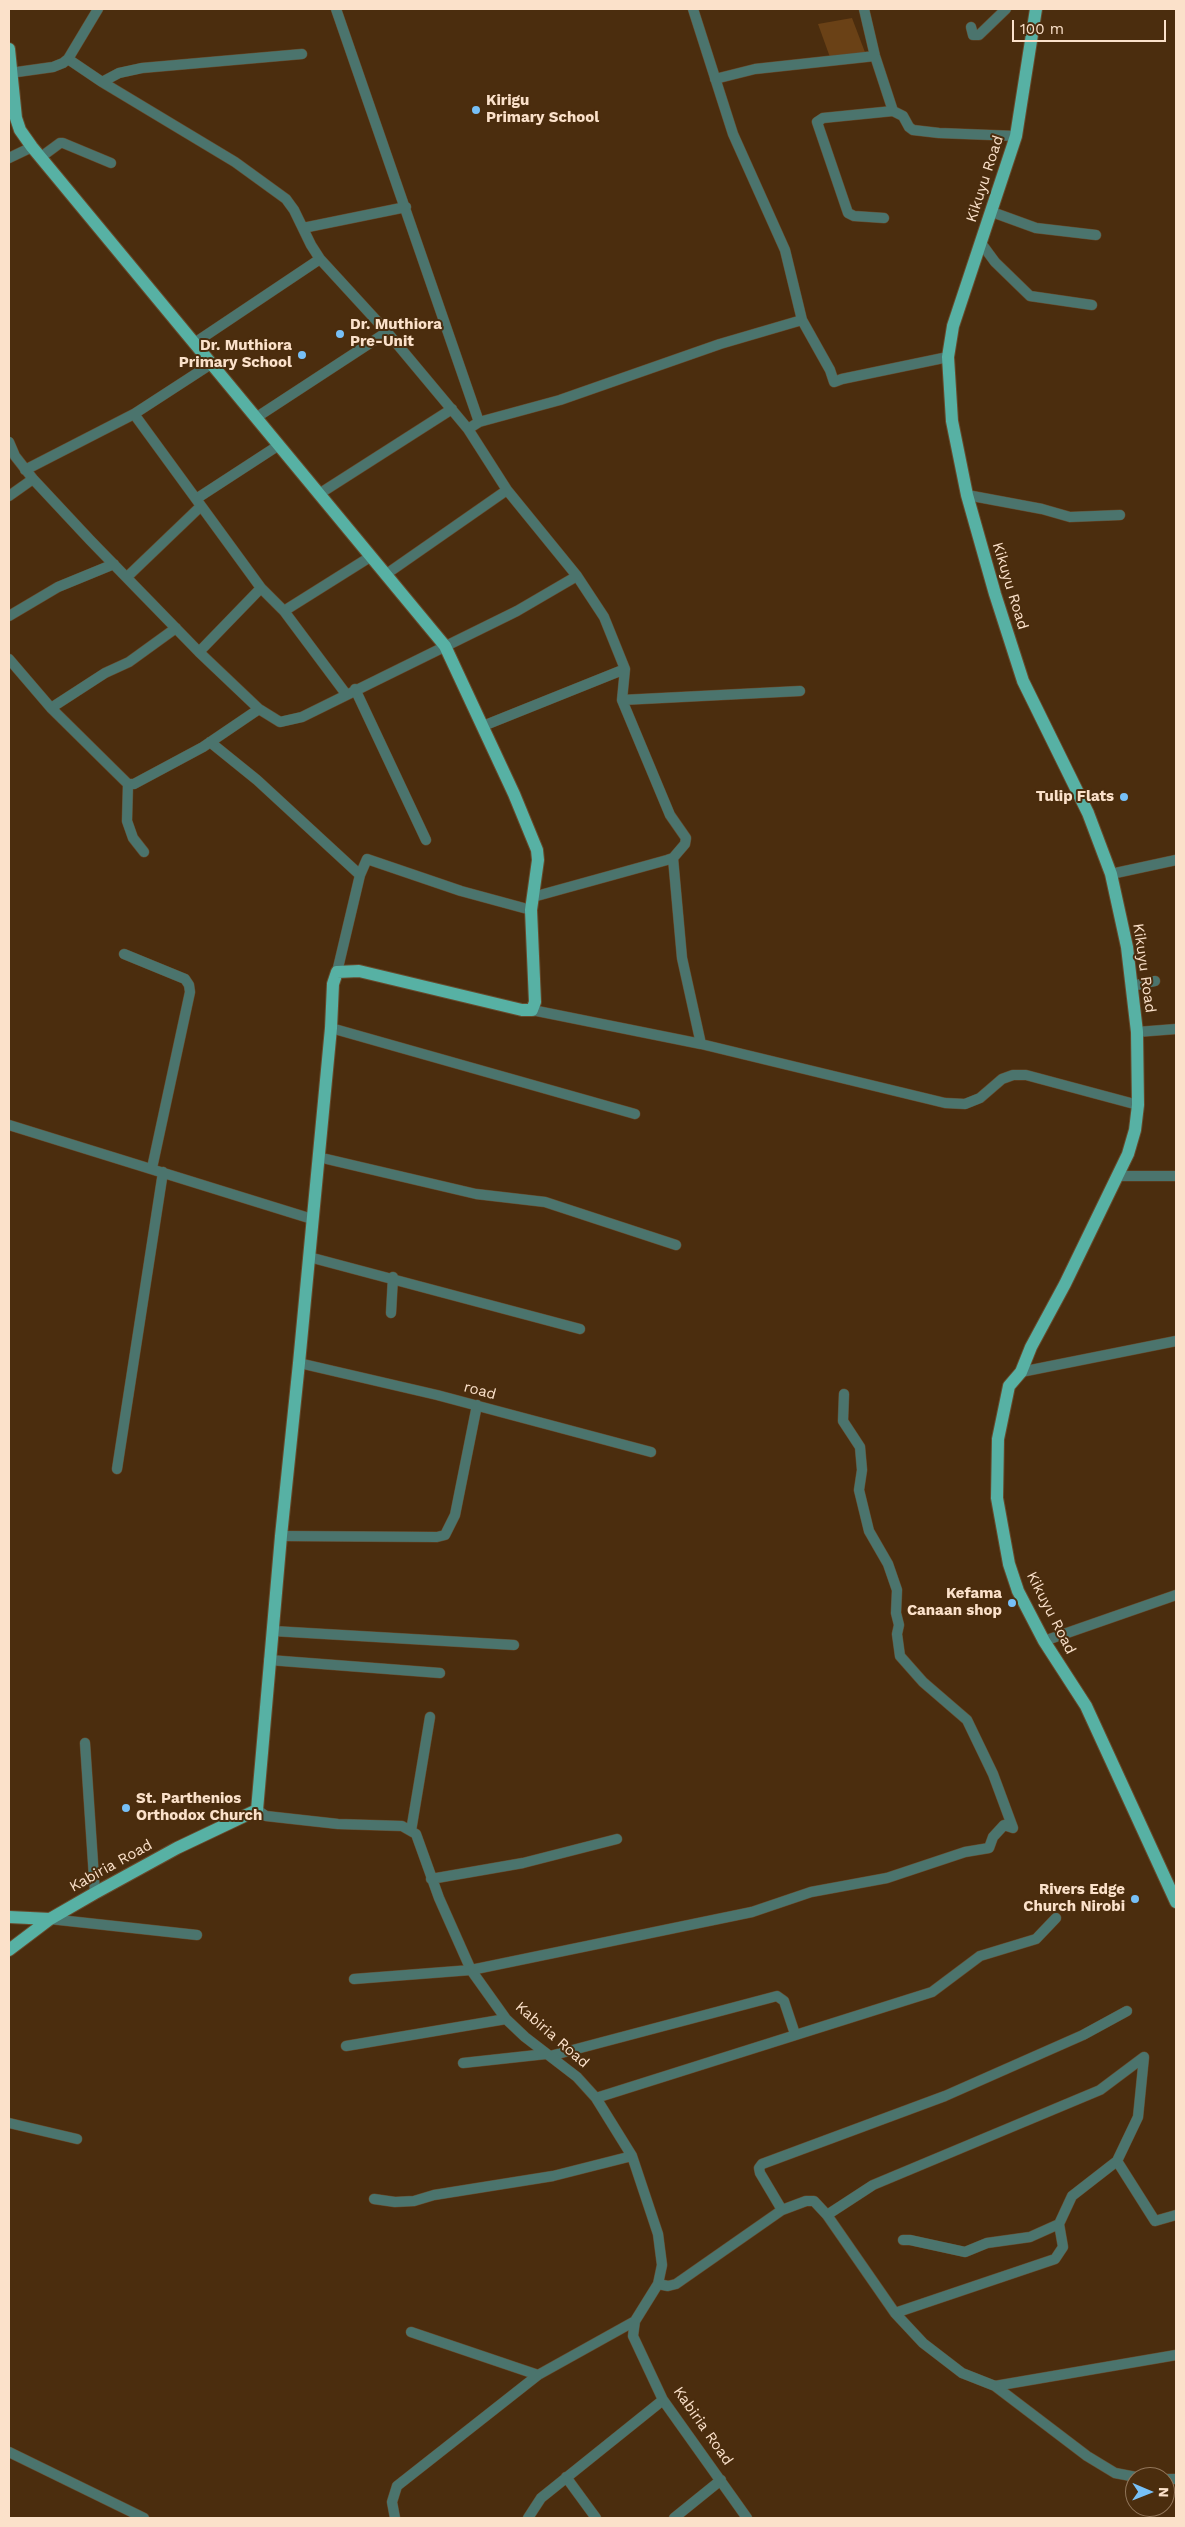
<!DOCTYPE html>
<style>
body{margin:0}
#map{position:relative;width:1185px;height:2527px;overflow:hidden;background:#4b2d0e;font-family:"Work Sans",sans-serif}
canvas{display:block}
.frame{position:absolute;inset:0;border:10px solid #fbe1ca;pointer-events:none}
.north{position:absolute;left:1125px;top:2467px;width:50px;height:50px;box-sizing:border-box;background:#4b2d0e;border:1px solid #917559;border-radius:50%;rotate:91deg;font-size:14px;font-weight:700;line-height:20px;text-align:center;color:#fbe1ca}
.north::after{content:'';display:block;margin:auto;width:18px;height:22px;background:#77c0f7;clip-path:polygon(50% 0,100% 100%,50% 72%,0 100%)}
.scale{position:absolute;left:1012px;top:20px;width:154px;height:22px;box-sizing:border-box;border:2px solid #fbe1ca;border-top:0;padding-left:6px;font-size:15px;line-height:18px;white-space:nowrap;color:#fbe1ca;-webkit-text-stroke:4px #4b2d0e;paint-order:stroke}
</style>
<div id="map">
<canvas width="1185" height="2527"></canvas>
<div class="frame"></div>
<div class="north">N</div>
<div class="scale">100 m</div>
</div>
<script>
const ctx = document.querySelector('canvas').getContext('2d');
ctx.lineJoin = 'round';
function fillPath(path, color) { ctx.fillStyle = color; ctx.fill(path, 'evenodd'); }
const poly = rows => new Path2D(rows.map(r => 'M' + r).join(''));
function stroke(path, color, width, dash) { ctx.strokeStyle = color; ctx.lineWidth = width; ctx.lineCap = dash ? 'butt' : 'round'; ctx.setLineDash(dash || []); ctx.stroke(path); }
function label(font, color, halo, rows, align = 'center') {
  ctx.font = font + ' "Work Sans",sans-serif'; ctx.lineWidth = 4; ctx.setLineDash([]); ctx.textBaseline = 'middle'; ctx.strokeStyle = halo; ctx.fillStyle = color; for (const [text, x, y, turn = 0] of rows) {
    ctx.save(); ctx.translate(x, y); ctx.rotate((+turn || 0) * Math.PI / 180); ctx.textAlign = isNaN(turn) ? turn : align; if (halo) ctx.strokeText(text, 0, 0); ctx.fillText(text, 0, 0); ctx.restore();
  }
}
const green = poly([
 [852,18,866,55,831,60,818,24]
]);
const minor = poly([
 [336,9,479,422],
 [693,9,733,134,785,250,802,320],
 [864,9,875,56,893,111,903,116,909,127,913,130,939,133,1016,136],
 [971,27,973,35,979,35,1006,9],
 [68,59,102,82,235,162,286,199,294,210,311,245,320,259,387,332,468,429,507,490,577,576,604,617,625,669,622,700,670,815,686,838,685,844,673,858,667,860,533,897],
 [10,73,53,67,63,63,68,59,98,9],
 [715,79,755,69,875,56],
 [102,82,119,73,142,68,302,54],
 [41,157,60,143,63,143,111,163],
 [9,158,32,147],
 [992,212,1036,228,1096,235],
 [884,218,854,216,848,213,817,122,823,118,893,111],
 [303,228,406,207],
 [981,243,995,262,1030,296,1092,305],
 [196,342,320,259],
 [134,414,261,588,284,611,346,694],
 [257,417,387,332],
 [468,429,479,422,560,400,720,344,802,320,830,370,834,382,842,379,948,357],
 [9,442,15,456,33,479,90,540,199,652,259,709,280,722,302,717,517,611,577,576],
 [25,470,134,414,211,364],
 [319,494,452,409],
 [967,495,1042,509,1070,517,1120,515],
 [9,496,33,479],
 [196,499,279,445],
 [385,575,507,490],
 [127,577,200,507],
 [284,611,370,557],
 [9,616,58,587,114,564],
 [199,652,261,588],
 [9,659,51,708,128,784,134,784,203,747,259,709],
 [355,689,426,840],
 [622,700,800,691],
 [51,708,105,673,129,662,176,628],
 [483,726,625,669],
 [210,742,257,780,360,875],
 [128,784,127,821,133,838,144,852],
 [673,858,682,958,701,1044],
 [1111,874,1176,860],
 [124,954,185,979,189,985,190,992,152,1168],
 [337,972,360,875,367,859,461,891,531,910],
 [1132,986,1155,981],
 [532,1010,701,1044,945,1103,965,1104,980,1098,1002,1079,1013,1075,1026,1075,1138,1105],
 [331,1028,635,1114],
 [1137,1032,1176,1029],
 [9,1125,312,1219],
 [318,1157,476,1194,545,1202,676,1245],
 [1117,1176,1176,1176],
 [309,1257,580,1329],
 [391,1313,393,1277],
 [299,1363,437,1395,651,1452],
 [1021,1372,1176,1341],
 [117,1469,163,1172],
 [281,1536,437,1537,445,1535,455,1515,477,1405],
 [273,1631,514,1645],
 [1044,1641,1176,1595],
 [269,1660,440,1673],
 [85,1743,95,1893],
 [257,1810,266,1816,338,1824,402,1826,416,1834,439,1898,471,1970,506,2019,525,2037,577,2077,596,2098,632,2156,658,2234,662,2265,658,2284,635,2321,633,2336,663,2400,747,2518],
 [411,1831,430,1717],
 [431,1879,523,1863,617,1839],
 [50,1919,197,1935],
 [354,1979,471,1970,752,1912,811,1892,887,1878,965,1852,989,1848,993,1837,1004,1825,1013,1828,993,1774,967,1720,923,1682,900,1656,897,1634,899,1625,896,1613,897,1590,888,1564,869,1531,859,1490,862,1470,860,1447,843,1421,844,1394],
 [346,2046,506,2019],
 [550,2056,777,1996,784,2001,795,2034],
 [1144,2057,1138,2117,1117,2161,1155,2221,1176,2215],
 [463,2063,546,2054],
 [596,2098,932,1992,980,1956,1036,1939,1056,1918],
 [9,2123,77,2139],
 [374,2199,395,2202,414,2201,434,2195,553,2176,632,2156],
 [782,2210,760,2173,759,2168,762,2164,945,2096,1083,2035,1127,2011],
 [827,2215,873,2185,1100,2090,1144,2057],
 [903,2240,910,2240,965,2252,987,2243,1030,2237,1059,2224],
 [658,2284,668,2286,676,2284,782,2210,806,2201,814,2201,827,2215,895,2313,923,2343,962,2373,995,2386,1087,2456,1115,2473,1136,2477],
 [895,2313,1055,2259,1063,2247,1059,2224,1072,2196,1117,2161],
 [411,2332,538,2375,635,2321],
 [995,2386,1176,2355],
 [9,2452,144,2518],
 [566,2477,596,2518],
 [1165,2479,1176,2479],
 [395,2518,392,2502,397,2486,538,2375],
 [528,2518,541,2498,663,2400],
 [674,2518,721,2480]
]);
const major = poly([
 [1036,9,1016,136,953,326,948,357,952,421,967,495,995,594,1023,681,1088,813,1111,874,1127,947,1137,1032,1138,1105,1135,1130,1128,1154,1065,1284,1031,1347,1021,1372,1009,1386,998,1439,997,1498,1009,1564,1018,1591,1044,1641,1086,1706,1176,1902],
 [9,49,16,118,20,130,32,147,445,646,514,794,537,850,538,860,531,910,535,1002,532,1010,522,1010,359,971,337,972,333,984,331,1028,299,1363,281,1536,257,1810,177,1848,95,1893,50,1919,9,1950],
 [9,1917,50,1919]
]);
const markers = [
 [476,110,5,"#77c0f7"],
 [340,334,5,"#77c0f7"],
 [302,355,5,"#77c0f7"],
 [1124,797,5,"#77c0f7"],
 [1012,1603,5,"#77c0f7"],
 [126,1808,5,"#77c0f7"],
 [1135,1899,5,"#77c0f7"]
];
const poiNames = [
 ["Kirigu",486,101,"left"],
 ["Primary School",486,118,"left"],
 ["Dr. Muthiora",350,325,"left"],
 ["Pre-Unit",350,342,"left"],
 ["Dr. Muthiora",292,346],
 ["Primary School",292,363],
 ["Tulip Flats",1114,797],
 ["Kefama",1002,1594],
 ["Canaan shop",1002,1611],
 ["St. Parthenios",136,1799,"left"],
 ["Orthodox Church",136,1816,"left"],
 ["Rivers Edge",1125,1890],
 ["Church Nirobi",1125,1907]
];
const streetNames = [
 ["Kikuyu Road",985,179,-72],
 ["Kikuyu Road",1010,586,73],
 ["Kikuyu Road",1144,968,82],
 ["road",480,1391,15],
 ["Kikuyu Road",1051,1613,63],
 ["Kabiria Road",111,1866,-29],
 ["Kabiria Road",552,2035,41],
 ["Kabiria Road",703,2426,55]
];
fillPath(green, '#6a4116');
stroke(minor, '#674a2c', 11);
stroke(major, '#674a2c', 14);
stroke(minor, '#4b746d', 10);
stroke(major, '#57b1a4', 12);
for (const [x, y, r, color] of markers) { const dot = new Path2D(); dot.arc(x, y, r, 0, 2 * Math.PI); ctx.fillStyle = color; ctx.fill(dot); stroke(dot, '#4b2d0e', 2); }
label('bold 15px', '#fbe1ca', '#4b2d0e', poiNames, 'right');
label('15px', '#fbe1ca', '#4b2d0e', streetNames);
</script>
